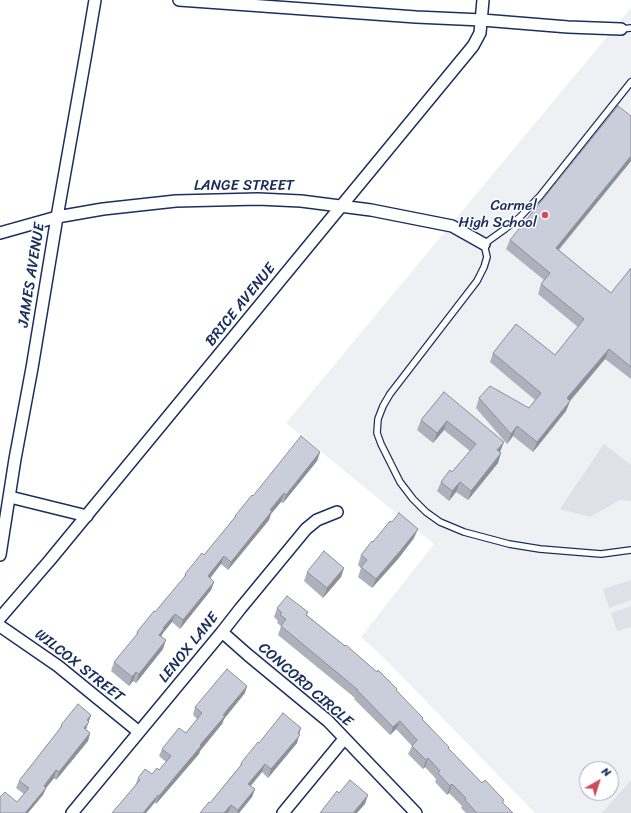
<!DOCTYPE html>
<style>
body{margin:0}
#map{position:relative;width:631px;height:813px;overflow:hidden;background:#fff;font-family:Sriracha,sans-serif}
canvas{display:block}
.north{position:absolute;left:579px;top:761px;width:40px;height:40px;box-sizing:border-box;background:#fff;border:1px solid #a4acbf;border-radius:50%;rotate:39deg;font-size:11px;font-weight:700;line-height:16px;text-align:center;color:#1b2f5e}
.north::after{content:'';display:block;margin:auto;width:14px;height:18px;background:#d1495b;clip-path:polygon(50% 0,100% 100%,50% 72%,0 100%)}
</style>
<div id="map">
<canvas width="631" height="813"></canvas>
<div class="north">N</div>
</div>
<script>
const ctx = document.querySelector('canvas').getContext('2d');
ctx.lineJoin = 'round';
function fillPath(path, color) { ctx.fillStyle = color; ctx.fill(path, 'evenodd'); }
const poly = rows => new Path2D(rows.map(r => 'M' + r).join(''));
function stroke(path, color, width, dash) { ctx.strokeStyle = color; ctx.lineWidth = width; ctx.lineCap = dash ? 'butt' : 'round'; ctx.setLineDash(dash || []); ctx.stroke(path); }
function label(font, color, halo, rows, align = 'center') {
  ctx.font = font + ' Sriracha,sans-serif'; ctx.lineWidth = 3; ctx.setLineDash([]); ctx.textBaseline = 'middle'; ctx.strokeStyle = halo; ctx.fillStyle = color; for (const [text, x, y, turn = 0] of rows) {
    ctx.save(); ctx.translate(x, y); ctx.rotate((+turn || 0) * Math.PI / 180); ctx.textAlign = isNaN(turn) ? turn : align; if (halo) ctx.strokeText(text, 0, 0); ctx.fillText(text, 0, 0); ctx.restore();
  }
}
const built = poly([
 [631,8,631,813,535,813,383,657,361,637,434,544,286,423],
 [587,769,611,769,611,793,587,793]
]);
const green = poly([
 [604,444,631,465,631,501,620,500,590,517,560,509],
 [631,580,631,600,609,608,603,589],
 [631,606,631,627,617,631,611,613],
 [631,780,631,813,602,813]
]);
const service = poly([
 [621,29,631,28],
 [631,82,540,196,520,217,505,229,484,244,487,257,484,267,477,281,390,394,383,406,378,419,377,433,381,444,400,482,413,499,426,512,440,522,464,532,509,544,540,549,601,554,631,550]
]);
const minor = poly([
 [179,0,416,17,482,20,568,27,621,29],
 [0,233,57,217,103,209,176,201,258,199,301,201,371,210,452,226,484,244],
 [10,497,87,516],
 [0,555,15,459,32,368,57,217,86,53,95,0],
 [0,618,50,560,473,46,480,33,483,0],
 [0,626,58,666,139,732],
 [222,632,248,655,328,721,416,813],
 [72,813,222,632,240,609,306,529,317,520,337,512],
 [283,813,344,739]
]);
const wall = poly([
 [631,161,559,250,611,293,631,268,631,379,605,359,570,401,566,411,533,452,513,436,507,444,476,408,479,398,529,408,535,400,490,362,493,353,555,355,578,327,538,294,541,284,544,280,506,249,510,240],
 [444,392,500,452,498,463,468,500,456,492,449,501,437,491,441,482,452,472,470,451,444,430,433,443,417,430,421,420],
 [320,452,317,461,283,503,281,502,271,514,269,520,228,570,221,564,210,578,214,582,211,590,180,629,172,622,163,633,161,636,163,649,136,683,133,681,129,686,111,671,114,662,136,636,137,632,155,612,184,578,185,574,204,555,234,519,235,516,253,496],
 [414,538,398,559,372,588,358,577,361,568,358,565,361,555],
 [344,568,341,577,323,598,304,581,307,572],
 [277,608,308,612,307,615,397,689,397,691,448,748,482,783,504,800,503,803,513,813,466,813,461,808,462,806,449,793,447,795,435,782,436,779,425,767,423,769,408,754,412,746,396,729,390,735,354,699,355,698,278,635,281,626,277,623,278,621,274,617],
 [245,693,224,719,222,724,200,751,199,754,156,804,155,802,146,813,112,813,135,786,138,778,152,774,159,770,166,762,159,756,162,749,186,733,197,719,193,715,195,707],
 [91,715,86,729,90,733,88,741,56,780,54,778,46,788,43,795,17,802,24,794,16,788,19,781,59,730,61,725],
 [299,734,297,743,268,778,262,772,251,786,255,789,252,797,239,813,200,813,210,803,240,766,241,763,259,743]
]);
const shadedWall = poly([
 [631,156,631,161,552,257,556,248],
 [609,349,605,359,564,408,567,398],
 [570,401,566,411,533,452,537,442],
 [447,421,444,430,433,443,437,433],
 [517,426,513,436,507,444,511,434],
 [504,442,500,452,494,460,497,450],
 [320,452,317,461,283,503,286,495],
 [501,453,498,463,468,500,471,491],
 [460,482,456,492,449,501,452,491],
 [284,493,281,502,271,514,269,520,228,570,231,562,270,510],
 [418,529,414,538,398,559,372,588,376,579],
 [224,556,221,564,205,585,208,576],
 [344,568,341,577,323,598,327,588],
 [214,582,211,590,180,629,183,620],
 [175,614,172,622,163,633,161,637,159,635,163,628],
 [166,640,163,649,136,683,139,674],
 [136,672,133,681,129,686,132,677],
 [247,686,245,693,224,719,222,724,200,751,199,754,156,804,159,796,200,745,223,715],
 [91,715,86,729,81,735,87,720],
 [400,721,396,729,390,735,393,727],
 [301,728,297,743,268,778,271,769],
 [90,733,88,741,56,780,59,772],
 [428,758,425,767,423,769,426,760],
 [265,764,262,772,245,792,248,784],
 [56,770,54,778,46,788,43,795,28,813,25,813,44,786],
 [452,784,449,793,447,795,450,786],
 [255,789,252,797,239,813,237,813,238,810],
 [158,795,155,802,146,813,143,813],
 [368,795,365,804,357,813,353,813],
 [231,805,228,813,224,813]
]);
const building = poly([
 [618,106,631,116,631,156,556,248,611,293,631,268,631,367,609,349,567,398,570,401,537,442,517,426,511,434,479,398,490,386,529,408,541,393,493,353,516,324,555,355,584,319,541,284,550,273,510,240,618,106],
 [444,392,504,442,497,450,501,453,471,491,460,482,452,491,441,482,450,470,452,472,476,444,447,421,437,433,421,420,444,392],
 [301,436,320,452,286,495,284,493,270,510,272,511,231,562,224,556,208,576,214,582,183,620,175,614,163,628,164,629,159,635,166,640,139,674,136,672,132,677,114,662,138,633,137,632,154,611,155,612,186,575,185,574,202,553,204,555,236,516,235,516,252,495,253,496,301,436],
 [399,513,418,529,401,550,376,579,361,567,367,560,361,555,372,541,373,542,390,521,392,522,399,513],
 [324,551,344,568,327,588,307,572,324,551],
 [287,596,308,612,306,615,345,646,346,645,377,672,378,670,397,689,396,690,423,718,422,719,449,747,448,748,482,783,485,780,504,800,502,802,513,813,477,813,465,800,466,798,452,784,450,786,438,773,440,771,428,758,426,760,412,746,417,740,400,721,393,727,357,690,358,690,281,626,286,619,280,615,282,613,277,608,287,596],
 [227,669,247,686,223,715,225,716,200,745,201,746,159,796,158,795,143,813,112,813,140,780,138,778,145,769,152,774,157,768,159,770,171,756,162,749,179,728,186,733,202,713,195,707,227,669],
 [78,704,91,715,87,720,89,722,84,728,90,733,59,772,56,770,44,786,46,788,25,813,0,813,0,797,5,792,17,802,29,788,19,781,62,726,61,725,78,704],
 [283,713,301,728,298,733,300,735,271,769,265,764,248,784,255,789,238,810,231,805,224,813,200,813,209,802,210,803,242,764,241,763,258,742,259,743,283,713],
 [350,780,368,795,353,813,320,813,337,791,339,793,350,780]
]);
const markers = [
 [545,215,4,"#d1495b"]
];
const streetNames = [
 ["LANGE STREET",244,186],
 ["JAMES AVENUE",32,275,-81],
 ["BRICE AVENUE",241,305,-51],
 ["LENOX LANE",189,648,-51],
 ["WILCOX STREET",79,666,38],
 ["CONCORD CIRCLE",305,685,41]
];
const poiNames = [
 ["Carmel",537,206],
 ["High School",537,223]
];
fillPath(built, '#eff0f4');
fillPath(green, '#dee1e7');
stroke(service, '#1b2f5e', 8);
stroke(minor, '#1b2f5e', 14);
stroke(service, '#fff', 5.5);
stroke(minor, '#fff', 11);
fillPath(wall, '#aeb1bb');
fillPath(shadedWall, '#8d9099');
fillPath(building, '#caceda');
stroke(building, '#8d9099', 1);
for (const [x, y, r, color] of markers) { const dot = new Path2D(); dot.arc(x, y, r, 0, 2 * Math.PI); ctx.fillStyle = color; ctx.fill(dot); stroke(dot, '#fff', 1.5); }
label('15px', '#1b2f5e', '#fff', streetNames);
label('15px', '#1b2f5e', '#fff', poiNames, 'right');
</script>
